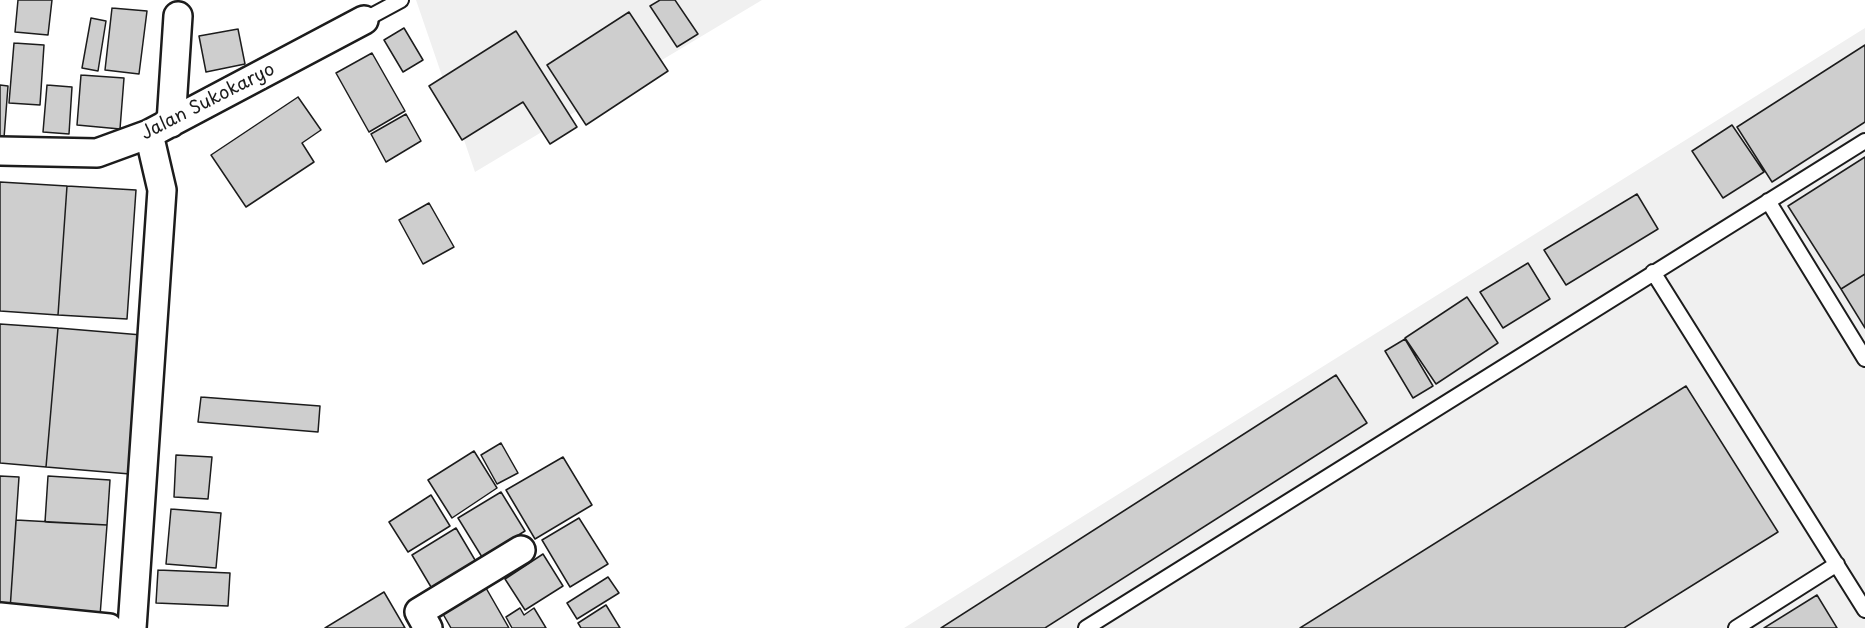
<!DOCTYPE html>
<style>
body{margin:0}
canvas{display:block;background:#fff}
</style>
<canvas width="1865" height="628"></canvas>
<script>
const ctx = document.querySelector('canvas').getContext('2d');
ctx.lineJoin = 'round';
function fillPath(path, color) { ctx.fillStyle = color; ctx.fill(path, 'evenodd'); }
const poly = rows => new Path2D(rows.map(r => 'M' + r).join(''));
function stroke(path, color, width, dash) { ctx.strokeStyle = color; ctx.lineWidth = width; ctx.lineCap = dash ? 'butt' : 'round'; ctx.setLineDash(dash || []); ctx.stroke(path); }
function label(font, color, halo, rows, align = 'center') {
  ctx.font = font + ' "Playpen Sans",sans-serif'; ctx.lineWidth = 6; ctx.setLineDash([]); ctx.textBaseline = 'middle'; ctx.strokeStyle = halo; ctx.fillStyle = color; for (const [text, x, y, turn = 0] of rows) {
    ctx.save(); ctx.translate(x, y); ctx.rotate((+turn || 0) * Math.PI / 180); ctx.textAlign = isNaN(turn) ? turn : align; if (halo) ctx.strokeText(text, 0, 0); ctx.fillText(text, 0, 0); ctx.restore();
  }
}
const built = poly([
 [416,0,762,0,475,172],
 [1865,28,1865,628,904,628]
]);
const building = poly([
 [18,0,52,0,48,35,15,32,18,0],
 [660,0,675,0,698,34,677,47,650,6,660,0],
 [112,8,147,11,139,74,105,70,112,8],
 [629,12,668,71,586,125,547,65,629,12],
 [91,18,106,21,98,71,82,68,91,18],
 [404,28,423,60,403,72,384,40,404,28],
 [238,29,245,64,206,72,199,36,238,29],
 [516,31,577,127,550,144,523,102,462,140,429,86,516,31],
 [14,43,44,45,40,105,9,103,14,43],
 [1865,45,1865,122,1772,182,1737,127,1865,45],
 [372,53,405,111,369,132,336,73,372,53],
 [81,75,124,78,120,129,77,125,81,75],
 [0,85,8,86,4,138,0,137,0,85],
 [47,85,72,87,69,134,43,132,47,85],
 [298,97,321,130,302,143,314,162,246,207,211,155,298,97],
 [406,114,421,141,386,162,371,134,406,114],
 [1732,125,1764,172,1723,198,1692,151,1732,125],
 [1865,157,1865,274,1841,289,1788,206,1865,157],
 [0,182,67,186,58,315,0,311,0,182],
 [67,186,136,190,127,319,58,315,67,186],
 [1637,194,1658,229,1566,285,1544,250,1637,194],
 [429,203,454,247,423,264,399,220,429,203],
 [1528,263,1550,299,1503,328,1480,292,1528,263],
 [1865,274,1865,328,1841,289,1865,274],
 [1467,297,1498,343,1436,384,1405,338,1467,297],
 [0,324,58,328,46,467,0,463,0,324],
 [58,328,142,335,130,474,46,467,58,328],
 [1405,339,1433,386,1413,398,1385,351,1405,339],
 [1336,375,1367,423,1045,628,941,628,1336,375],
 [1686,386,1778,532,1624,628,1300,628,1686,386],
 [201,397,320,406,318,432,198,422,201,397],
 [501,443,518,473,497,484,481,455,501,443],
 [474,451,497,488,452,518,428,480,474,451],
 [176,455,212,457,208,499,174,497,176,455],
 [563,457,592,505,535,539,506,490,563,457],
 [0,476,19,477,10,610,0,609,0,476],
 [48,476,110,480,107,525,45,522,48,476],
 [501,492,525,531,482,557,458,518,501,492],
 [431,495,450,526,408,552,389,522,431,495],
 [171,509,221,513,216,568,166,564,171,509],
 [579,518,608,564,570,587,542,540,579,518],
 [16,520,107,525,100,616,10,610,16,520],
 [456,528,478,565,434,592,412,555,456,528],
 [543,554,563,586,525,610,505,579,543,554],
 [158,570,230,573,228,606,156,603,158,570],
 [608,577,619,593,577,619,567,603,608,577],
 [482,581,509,628,451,628,439,607,482,581],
 [384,592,405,628,325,628,384,592],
 [1817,595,1837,628,1764,628,1817,595],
 [606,605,620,628,581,628,578,623,606,605],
 [520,608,524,615,534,608,546,628,512,628,506,617,520,608]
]);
const service = poly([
 [364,20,401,0],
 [1768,201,1865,359],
 [1653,272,1865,610],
 [1086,628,1865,141],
 [1736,628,1837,564]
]);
const minor = poly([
 [171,123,178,16],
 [0,151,97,153,149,134,364,20],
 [0,617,109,628],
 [132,628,162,190,149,134],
 [428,628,419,612,521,550]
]);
const streetNames = [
 ["Jalan Sukokaryo",208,102,-27]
];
fillPath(built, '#f0f0f0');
fillPath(building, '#cecece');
stroke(building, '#1c1c1c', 1.5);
stroke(service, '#1c1c1c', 18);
stroke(minor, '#1c1c1c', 32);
stroke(service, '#fff', 14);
stroke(minor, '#fff', 27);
label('18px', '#1c1c1c', '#fff', streetNames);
</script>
